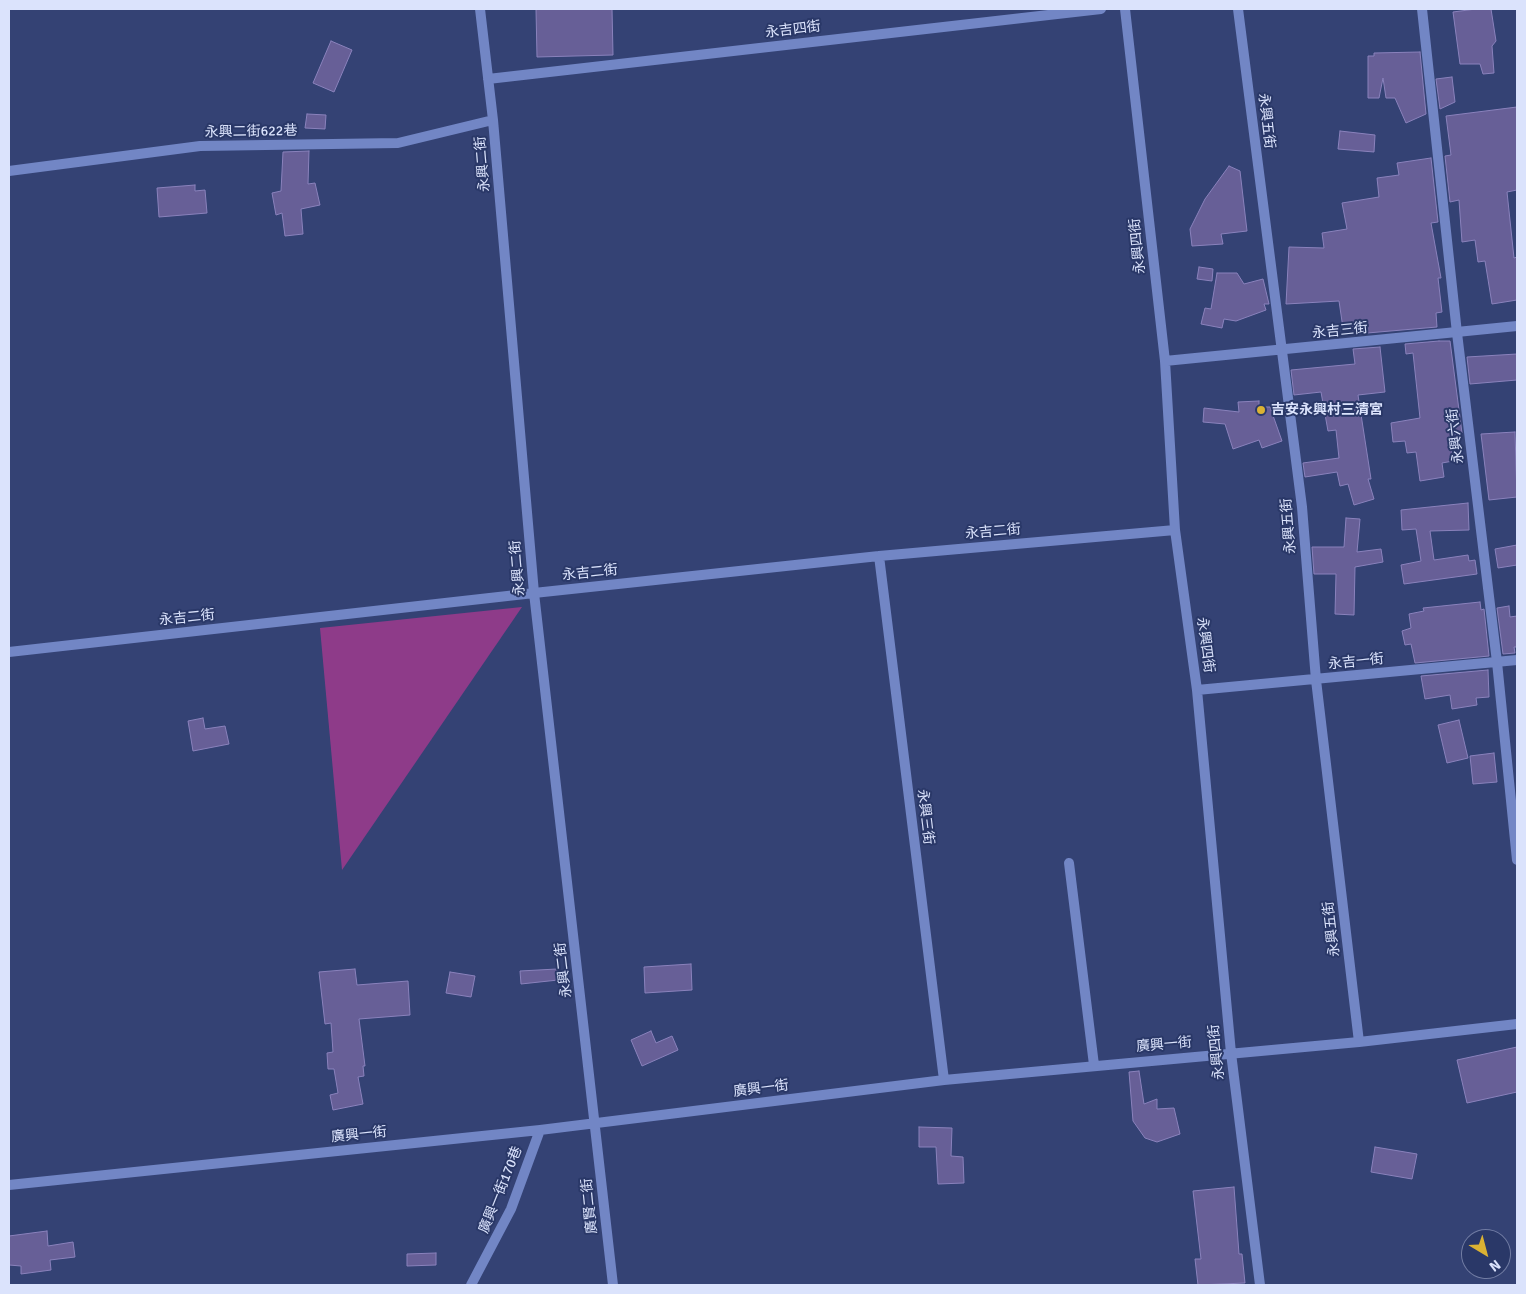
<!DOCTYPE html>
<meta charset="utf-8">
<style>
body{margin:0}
#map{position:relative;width:1526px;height:1294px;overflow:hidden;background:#344274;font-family:Signika,sans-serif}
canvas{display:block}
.frame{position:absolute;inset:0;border:10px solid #dbe3fc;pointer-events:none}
.north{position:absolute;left:1461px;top:1229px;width:50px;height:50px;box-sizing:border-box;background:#2a3868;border:1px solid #717ca3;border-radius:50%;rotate:143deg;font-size:14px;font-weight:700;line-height:20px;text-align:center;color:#dbe3fc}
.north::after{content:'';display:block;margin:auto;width:18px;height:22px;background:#dbb233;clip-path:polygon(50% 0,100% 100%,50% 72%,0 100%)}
</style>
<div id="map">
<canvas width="1526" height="1294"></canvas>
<div class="frame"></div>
<div class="north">N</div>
</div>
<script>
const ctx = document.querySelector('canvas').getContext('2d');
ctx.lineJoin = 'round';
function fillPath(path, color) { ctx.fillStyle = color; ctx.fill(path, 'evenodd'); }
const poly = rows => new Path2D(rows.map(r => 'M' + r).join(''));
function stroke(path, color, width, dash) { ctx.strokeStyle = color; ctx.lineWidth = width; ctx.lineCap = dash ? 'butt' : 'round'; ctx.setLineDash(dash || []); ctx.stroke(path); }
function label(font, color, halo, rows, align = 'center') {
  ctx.font = font + ' Signika,"Noto Sans TC",sans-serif'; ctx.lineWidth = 4; ctx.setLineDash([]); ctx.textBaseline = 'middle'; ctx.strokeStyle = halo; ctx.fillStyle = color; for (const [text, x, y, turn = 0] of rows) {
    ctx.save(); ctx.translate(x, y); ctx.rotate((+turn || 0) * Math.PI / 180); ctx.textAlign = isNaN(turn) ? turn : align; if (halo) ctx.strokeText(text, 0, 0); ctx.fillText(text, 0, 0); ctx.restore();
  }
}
const green = poly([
 [522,607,342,870,320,628]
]);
const building = poly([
 [536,9,612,9,613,55,537,57,536,9],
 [1476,9,1491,9,1496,41,1492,46,1494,73,1483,74,1480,64,1460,64,1453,12,1476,9],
 [331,41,352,50,334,92,313,83,331,41],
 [1420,52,1426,114,1406,123,1395,98,1386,98,1383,78,1379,98,1368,98,1368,56,1374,56,1374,53,1420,52],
 [1452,77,1455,102,1440,109,1436,79,1452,77],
 [1517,107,1517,190,1507,192,1514,258,1517,257,1517,300,1492,304,1485,261,1478,262,1475,240,1462,242,1459,200,1450,202,1445,156,1451,155,1446,116,1517,107],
 [307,114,326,115,325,129,305,128,307,114],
 [1340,131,1375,135,1374,152,1338,149,1340,131],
 [309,151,308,184,315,183,320,205,301,209,303,234,285,236,282,213,276,215,272,193,281,191,283,152,309,151],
 [1431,158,1438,222,1431,223,1441,278,1438,278,1442,312,1436,313,1437,327,1344,335,1339,301,1286,304,1289,247,1324,248,1322,233,1347,229,1342,203,1379,197,1377,178,1399,175,1397,163,1431,158],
 [1229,166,1240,171,1247,231,1221,234,1223,244,1192,246,1190,229,1205,199,1229,166],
 [195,185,195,191,205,190,207,213,159,217,157,188,195,185],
 [1199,267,1213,269,1212,281,1197,279,1199,267],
 [1217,273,1237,273,1244,284,1263,279,1269,304,1264,304,1266,310,1236,321,1224,319,1222,328,1201,324,1205,308,1211,309,1217,273],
 [1439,341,1450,341,1462,433,1450,436,1453,461,1442,463,1444,477,1420,481,1416,452,1407,453,1405,441,1393,442,1391,423,1420,418,1413,353,1406,354,1405,344,1439,341],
 [1380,347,1385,392,1358,395,1371,479,1368,479,1374,499,1354,505,1348,484,1340,486,1337,472,1305,477,1303,463,1339,458,1336,430,1328,431,1321,392,1294,395,1291,370,1355,364,1353,349,1380,347],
 [1517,354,1517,380,1470,384,1467,357,1517,354],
 [1259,401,1259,407,1270,407,1282,441,1262,448,1259,440,1233,449,1225,424,1203,422,1204,408,1239,412,1238,402,1259,401],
 [1515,432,1517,497,1489,500,1481,434,1515,432],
 [1468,503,1469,530,1430,531,1434,560,1468,555,1469,561,1475,560,1477,574,1404,584,1401,565,1421,561,1416,529,1402,530,1401,510,1468,503],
 [1346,518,1360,519,1357,552,1381,549,1383,562,1355,567,1354,615,1335,614,1336,574,1314,574,1312,547,1344,547,1346,518],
 [1517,545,1517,565,1498,568,1495,549,1517,545],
 [1480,602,1481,610,1484,609,1489,656,1415,663,1411,644,1405,645,1402,631,1411,628,1409,614,1424,611,1423,608,1480,602],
 [1509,606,1510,617,1517,616,1517,647,1514,647,1515,653,1503,654,1497,608,1509,606],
 [1488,670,1489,697,1476,698,1477,705,1452,709,1450,695,1425,699,1421,676,1488,670],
 [203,718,205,729,225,726,229,744,193,751,188,721,203,718],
 [1459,720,1468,758,1447,763,1438,725,1459,720],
 [1494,753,1497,782,1473,784,1470,756,1494,753],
 [691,964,692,990,645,993,644,967,691,964],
 [355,969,357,985,408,981,410,1015,359,1019,365,1066,363,1066,364,1076,358,1077,363,1104,333,1110,330,1095,338,1093,334,1069,328,1069,327,1053,333,1052,331,1023,325,1024,319,972,355,969],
 [557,969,558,980,521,984,520,971,557,969],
 [450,972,475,976,471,997,446,993,450,972],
 [651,1031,656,1043,672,1036,678,1050,642,1066,631,1040,651,1031],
 [1517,1047,1517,1092,1467,1103,1457,1060,1517,1047],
 [1139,1071,1144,1104,1157,1099,1157,1109,1174,1108,1180,1134,1157,1142,1145,1138,1133,1121,1129,1072,1139,1071],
 [919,1127,952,1128,951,1156,963,1157,964,1183,938,1184,936,1147,919,1147,919,1127],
 [1375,1147,1417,1154,1412,1179,1371,1172,1375,1147],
 [1234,1187,1239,1254,1242,1254,1245,1283,1198,1285,1195,1259,1201,1259,1193,1191,1234,1187],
 [47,1231,48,1246,73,1242,75,1257,50,1260,51,1270,21,1274,21,1266,9,1265,9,1236,47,1231],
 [436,1253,436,1265,407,1266,407,1254,436,1253]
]);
const minor = poly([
 [480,9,493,120,534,593,613,1285],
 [1125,9,1165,361,1175,530,1197,690,1231,1053,1260,1285],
 [1238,9,1302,507,1316,680,1359,1042],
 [1422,9,1457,333,1497,662,1517,860],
 [488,79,1101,9],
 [9,171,200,146,398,143,493,120],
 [1165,361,1517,326],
 [879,556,944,1080],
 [9,652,534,593,879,556,1175,530],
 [1197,690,1517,660],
 [1069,863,1094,1065],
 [9,1185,540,1130,944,1080,1359,1042,1517,1024],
 [471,1285,511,1209,540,1130]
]);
const markers = [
 [1261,410,5,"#dbb233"]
];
const streetNames = [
 ["永吉四街",793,30,-7],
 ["永興五街",1266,121,83],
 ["永興二街622巷",251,132,-1],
 ["永興二街",483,164,-95],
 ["永興四街",1138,246,-96],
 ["永吉三街",1340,331,-6],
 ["永興六街",1456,436,-97],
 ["永興五街",1289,526,-95],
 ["永吉二街",993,532,-5],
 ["永興二街",518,568,-95],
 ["永吉二街",590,573,-6],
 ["永吉二街",187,618,-6],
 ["永興四街",1205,645,82],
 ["永吉一街",1356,662,-6],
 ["永興三街",925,817,83],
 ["永興五街",1332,929,-97],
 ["永興二街",564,970,-97],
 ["廣興一街",1164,1045,-5],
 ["永興四街",1217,1052,-96],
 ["廣興一街",761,1089,-7],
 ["廣興一街",359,1135,-6],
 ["廣興一街170巷",501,1190,-68],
 ["廣賢二街",590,1206,-96]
];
const poiNames = [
 ["吉安永興村三清宮",1271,410]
];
fillPath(green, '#8e3b89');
fillPath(building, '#675f97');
stroke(building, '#8a82bc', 1);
stroke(minor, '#7286c5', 10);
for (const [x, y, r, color] of markers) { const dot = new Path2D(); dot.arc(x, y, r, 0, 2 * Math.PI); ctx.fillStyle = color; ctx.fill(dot); stroke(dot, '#2a3868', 2); }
label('14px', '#dbe3fc', '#2a3868', streetNames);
label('bold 14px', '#dbe3fc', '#2a3868', poiNames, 'left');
</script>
